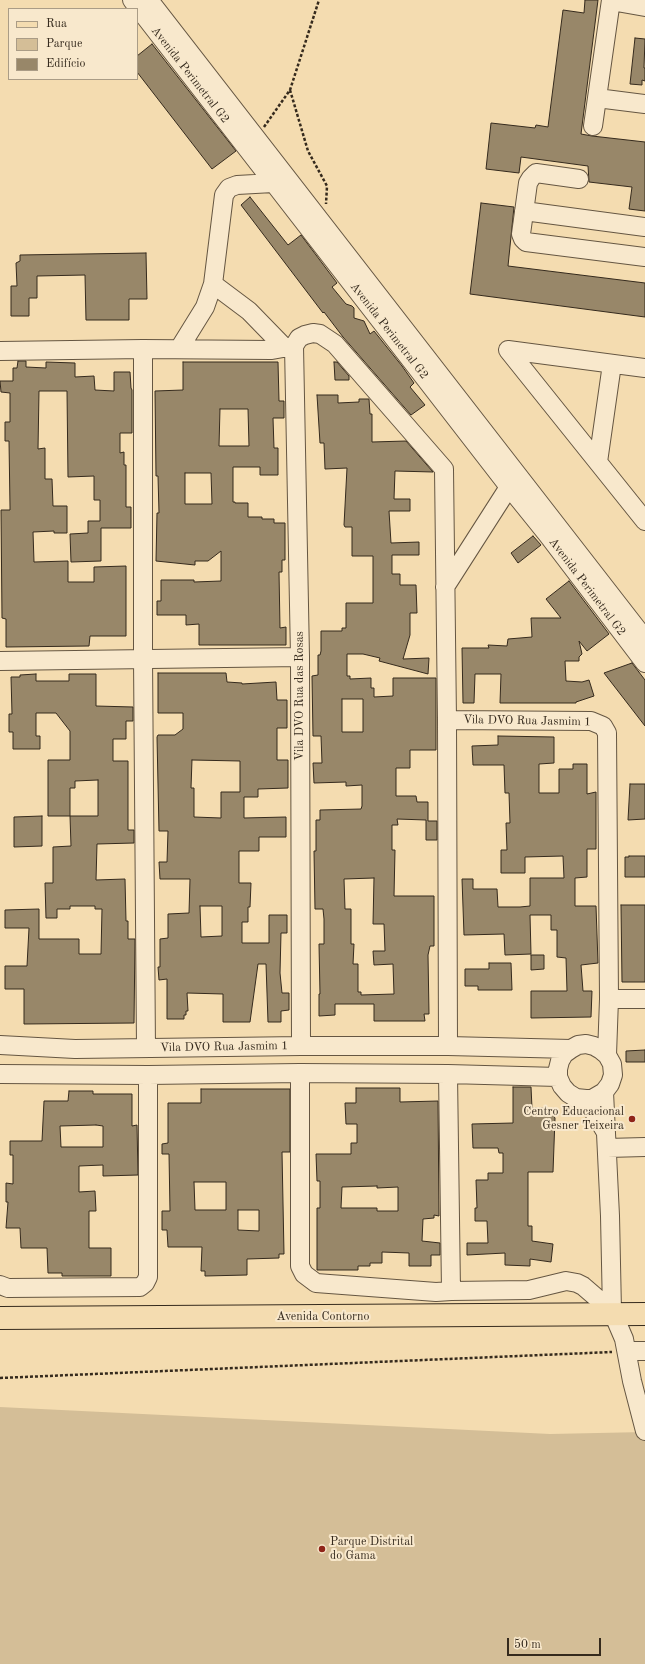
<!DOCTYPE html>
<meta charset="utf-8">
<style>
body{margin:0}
#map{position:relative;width:645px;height:1664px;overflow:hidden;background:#f4dcb0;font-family:"Old Standard TT",serif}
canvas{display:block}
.legend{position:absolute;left:8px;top:8px;width:130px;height:72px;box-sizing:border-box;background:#f8e8cc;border:1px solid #aa9c86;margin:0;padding:5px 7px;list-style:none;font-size:12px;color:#352a1d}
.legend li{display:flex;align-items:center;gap:8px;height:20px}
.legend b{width:20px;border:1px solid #aa9c86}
.scale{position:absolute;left:507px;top:1638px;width:94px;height:18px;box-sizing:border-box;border:2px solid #352a1d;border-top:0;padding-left:5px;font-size:12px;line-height:14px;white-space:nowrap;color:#352a1d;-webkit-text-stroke:3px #f8e8cc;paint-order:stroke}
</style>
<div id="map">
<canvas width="645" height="1664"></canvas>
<ul class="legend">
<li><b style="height:5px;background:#f4dcb0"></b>Rua</li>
<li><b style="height:11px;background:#d4be97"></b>Parque</li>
<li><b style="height:11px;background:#988769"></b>Edifício</li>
</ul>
<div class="scale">50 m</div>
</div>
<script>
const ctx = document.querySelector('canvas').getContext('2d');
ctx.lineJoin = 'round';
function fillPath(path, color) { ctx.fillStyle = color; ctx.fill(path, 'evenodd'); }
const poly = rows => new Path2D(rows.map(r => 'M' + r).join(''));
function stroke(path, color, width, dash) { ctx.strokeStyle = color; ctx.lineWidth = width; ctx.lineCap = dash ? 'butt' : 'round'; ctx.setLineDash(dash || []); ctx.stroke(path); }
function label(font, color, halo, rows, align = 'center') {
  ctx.font = font + ' "Old Standard TT",serif'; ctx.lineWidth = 4; ctx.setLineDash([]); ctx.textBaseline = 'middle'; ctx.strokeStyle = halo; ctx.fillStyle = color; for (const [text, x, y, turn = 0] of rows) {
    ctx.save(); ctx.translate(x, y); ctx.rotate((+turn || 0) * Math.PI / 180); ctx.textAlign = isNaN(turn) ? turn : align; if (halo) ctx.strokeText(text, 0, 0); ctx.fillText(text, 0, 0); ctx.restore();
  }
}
const green = poly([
 [0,1407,550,1434,645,1432,645,1664,0,1664]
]);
const building = poly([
 [585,0,598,0,581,134,592,136,645,142,645,211,629,209,632,187,589,182,588,166,521,157,519,173,486,169,491,123,535,128,536,125,548,127,563,10,584,13,585,0],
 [635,38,645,39,644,68,645,68,645,81,642,80,642,85,630,84,635,38],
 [152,44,236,151,212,169,137,72,137,56,152,44],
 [250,197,288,245,301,235,337,283,332,287,346,304,352,306,354,308,354,318,364,321,370,334,374,331,402,366,414,383,410,387,425,405,411,415,343,337,324,312,323,313,241,205,250,197],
 [481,203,514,207,508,266,645,283,645,317,470,294,481,203],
 [146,253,147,299,129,299,129,320,86,320,85,275,37,276,37,298,29,298,29,316,11,316,11,286,17,286,16,263,20,261,20,255,146,253],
 [18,361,26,361,26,367,46,368,46,362,75,363,75,377,94,376,95,390,114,391,114,372,130,372,131,388,132,390,132,433,120,433,120,453,124,452,124,465,126,465,126,507,131,507,131,528,101,528,101,561,71,562,70,534,88,533,88,521,100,521,100,500,94,500,94,476,68,477,67,391,39,391,38,449,45,448,45,479,52,479,53,506,67,506,67,533,54,533,54,531,33,532,34,562,68,561,68,582,94,582,94,567,126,566,126,636,90,636,89,646,6,647,6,619,2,618,1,510,10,510,10,507,9,441,5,441,5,422,10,422,10,393,1,392,0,381,13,381,13,368,17,368,18,361],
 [183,362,278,362,279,401,284,401,284,418,273,418,274,448,278,448,278,475,260,475,260,467,233,467,233,502,235,502,235,503,248,503,248,517,262,517,262,519,274,519,274,523,285,523,285,560,282,560,282,572,279,572,280,628,286,627,286,645,199,645,199,624,186,625,186,615,157,615,157,601,161,601,161,580,194,580,194,582,221,581,221,551,208,561,195,561,195,565,156,561,157,513,159,513,158,476,156,476,155,391,183,390,183,362],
 [220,409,248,409,249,446,219,446,220,409],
 [185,473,211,473,212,504,185,504,185,473],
 [334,362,337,362,349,376,349,380,335,380,334,362],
 [317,395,338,395,338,403,359,402,359,399,369,399,370,414,372,414,372,442,406,441,433,472,395,471,394,499,410,499,410,511,389,511,391,543,419,542,419,555,392,555,392,574,400,574,400,585,416,585,417,613,410,613,410,635,403,659,429,658,428,674,379,661,380,658,363,654,347,654,347,676,350,676,350,679,371,678,371,688,374,688,374,697,393,696,393,678,436,678,436,750,410,750,410,768,396,768,396,796,416,796,417,802,428,802,428,821,437,821,437,840,426,840,426,820,397,819,398,825,392,825,392,850,395,850,394,896,434,896,434,946,430,946,428,955,429,1014,424,1014,425,1021,374,1021,374,1004,335,1004,335,1015,319,1016,319,994,320,994,319,944,324,944,324,919,323,909,315,909,314,851,316,851,316,820,320,820,320,810,361,809,362,806,362,785,346,786,346,782,314,783,313,763,322,763,321,736,313,736,312,676,318,675,318,655,320,655,321,651,321,631,342,631,342,628,346,628,346,603,373,603,373,556,352,556,352,527,345,527,344,525,347,468,325,469,324,443,320,443,317,395],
 [342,699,363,699,363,732,342,732,342,699],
 [374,878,373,924,384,924,385,951,373,951,374,965,393,964,394,994,361,995,361,992,358,992,358,964,353,964,354,944,351,944,351,909,345,909,344,879,374,878],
 [533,536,541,545,518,563,511,553,533,536],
 [569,581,609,634,587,651,579,641,582,654,579,657,579,661,565,661,566,681,582,682,589,680,594,696,576,702,576,703,500,703,501,674,475,674,474,703,463,703,462,648,489,648,488,645,507,646,508,639,532,637,531,618,561,618,546,599,569,581],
 [632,663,645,680,645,726,604,673,632,663],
 [158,673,226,673,227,682,242,683,242,684,276,682,277,700,287,700,287,728,277,728,277,760,288,760,288,788,258,789,258,797,244,797,244,818,286,817,286,837,259,837,259,851,239,851,239,883,251,883,250,907,248,907,248,922,242,922,242,943,269,943,269,915,287,915,287,933,281,933,280,973,282,993,289,993,289,1010,281,1011,281,1022,268,1022,266,964,258,964,250,1022,223,1022,223,994,187,993,188,1011,186,1011,186,1015,184,1015,184,1019,167,1019,167,979,159,980,158,967,160,967,160,939,168,938,168,914,189,913,190,879,160,879,159,862,167,862,168,831,159,831,157,737,158,735,175,735,183,729,183,713,158,713,158,673],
 [192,760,240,761,240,792,221,792,221,818,194,817,194,788,191,788,192,760],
 [200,906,222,906,222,936,201,937,200,906],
 [36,674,36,681,69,681,69,674,96,674,96,706,133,707,133,721,126,721,126,739,113,739,113,761,128,761,128,830,134,830,134,843,97,844,96,880,125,879,126,921,128,921,128,939,135,939,134,1023,24,1024,24,989,5,989,5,966,27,966,29,928,5,928,5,910,39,909,39,939,79,939,79,954,101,954,102,909,95,909,95,906,70,906,70,909,57,909,57,918,46,918,45,883,53,883,53,847,71,846,70,816,48,816,48,760,70,760,70,731,56,713,36,713,36,736,40,736,40,749,13,749,13,732,9,732,9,714,12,714,11,677,20,677,20,675,36,674],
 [98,780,98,816,70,816,70,788,75,788,75,781,98,780],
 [498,736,554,737,554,763,539,764,539,793,559,793,559,769,573,769,573,764,587,764,587,794,596,792,596,849,587,849,587,877,575,878,575,906,596,906,598,963,581,965,583,991,592,991,591,1017,531,1018,531,991,567,991,566,958,557,957,557,930,551,930,551,915,530,915,531,954,505,955,504,934,464,935,462,879,473,879,473,889,497,889,498,907,520,907,530,906,530,878,564,878,563,856,525,857,525,873,501,873,501,850,507,850,506,823,510,823,509,793,505,793,504,765,473,765,472,746,498,745,498,736],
 [630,784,645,784,645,819,628,820,630,784],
 [42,816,42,846,14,847,14,817,42,816],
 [629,856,645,856,645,877,625,877,625,857,629,857,629,856],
 [621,905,645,905,645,982,622,982,621,905],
 [531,955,544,955,544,969,531,970,531,955],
 [489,963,511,963,512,990,478,990,478,986,465,986,465,969,489,969,489,963],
 [645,1050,645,1062,626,1062,626,1051,645,1050],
 [513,1087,531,1087,532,1108,548,1108,555,1118,553,1172,528,1172,528,1226,532,1226,532,1241,553,1244,551,1262,530,1259,530,1266,505,1265,505,1253,467,1255,467,1243,488,1243,487,1221,475,1221,475,1208,477,1208,476,1180,488,1180,488,1173,503,1173,503,1153,499,1153,498,1148,473,1148,472,1124,513,1123,513,1087],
 [356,1088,400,1088,400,1102,438,1101,439,1216,434,1215,434,1218,423,1219,422,1241,440,1243,440,1255,431,1255,431,1266,409,1266,409,1253,382,1252,382,1263,370,1263,370,1266,358,1266,358,1270,317,1270,317,1208,320,1208,320,1181,317,1181,316,1154,351,1154,351,1143,357,1143,357,1124,346,1124,345,1103,356,1103,356,1088],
 [377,1186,377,1188,398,1187,398,1211,377,1211,377,1208,341,1208,342,1187,377,1186],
 [201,1089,290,1089,290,1152,282,1152,284,1254,279,1254,279,1258,247,1259,247,1275,205,1276,205,1271,201,1271,202,1247,168,1247,167,1230,162,1230,162,1211,170,1211,169,1154,162,1154,162,1144,168,1143,168,1103,201,1103,201,1089],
 [194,1182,226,1182,226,1210,195,1210,194,1182],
 [238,1210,259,1210,259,1231,238,1230,238,1210],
 [69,1091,93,1091,93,1094,132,1094,132,1126,137,1125,138,1175,103,1176,103,1165,79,1166,79,1192,95,1191,96,1211,89,1211,89,1248,111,1248,111,1276,62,1276,62,1273,48,1273,47,1248,21,1248,20,1228,6,1228,8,1202,6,1202,6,1183,13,1184,13,1155,10,1155,10,1141,42,1141,44,1101,68,1101,69,1091],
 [96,1125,103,1126,103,1147,61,1147,60,1126,96,1125]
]);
const path = poly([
 [290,90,308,151,327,186,326,204],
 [264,127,290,90,319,0],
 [0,1378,612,1352]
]);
const minor = poly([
 [132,0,509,487,547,534,645,663],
 [149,0,645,639],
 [611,1,645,7],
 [597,98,645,104],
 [593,126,611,0],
 [579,179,536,173,531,178,528,183,521,234,523,239,526,242,645,257],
 [524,211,645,227],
 [213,284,249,311,285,348],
 [294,346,300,657,301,1046],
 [143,349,143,658,146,1048],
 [179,349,205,307,213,284,224,195,229,188,237,185,273,183],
 [508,350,645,521],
 [508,350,645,368],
 [0,351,143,349,272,350,294,346,299,338,305,335,313,333,320,334,335,344,444,469,447,720],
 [598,462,612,364],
 [445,587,509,487],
 [0,661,300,657],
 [609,999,645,999],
 [0,1045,75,1049,301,1046,448,1046,571,1049],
 [448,1046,447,720,591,721,603,726,607,733,609,999,607,1055],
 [300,1073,300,1266,304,1274,316,1283,436,1292,451,1291,448,1074],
 [0,1074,148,1075,300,1073,448,1074,558,1077],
 [604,1092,610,1216,612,1311,624,1339,632,1381,645,1431],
 [586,1099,592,1099,604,1092,610,1084,613,1075,612,1064,607,1055,601,1050,594,1046,586,1044,578,1045,571,1049,564,1054,560,1061,558,1069,558,1077,562,1086,568,1093,576,1098,586,1099,605,1131],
 [607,1148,645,1147],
 [0,1285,8,1288,140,1287,145,1283,148,1277,148,1075],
 [451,1291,529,1290,566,1281,577,1283,583,1286,612,1311],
 [627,1351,645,1351]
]);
const major = poly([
 [0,1318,645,1314]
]);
const markers = [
 [632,1119,4,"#8f2418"],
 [322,1549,4,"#8f2418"]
];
const streetNames = [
 ["Avenida Perimetral G2",190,75,52],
 ["Avenida Perimetral G2",389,331,52],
 ["Avenida Perimetral G2",587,587,53],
 ["Vila DVO Rua das Rosas",300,696,-90],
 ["Vila DVO Rua Jasmim 1",527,721,1],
 ["Vila DVO Rua Jasmim 1",224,1047,-1],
 ["Avenida Contorno",323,1317]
];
const poiNames = [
 ["Centro Educacional",624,1112],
 ["Gesner Teixeira",624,1126],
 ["Parque Distrital",330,1542,"left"],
 ["do Gama",330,1556,"left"]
];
fillPath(green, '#d4be97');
fillPath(building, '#988769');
stroke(building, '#352a1d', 1);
stroke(minor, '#655642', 20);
stroke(major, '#352a1d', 24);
stroke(path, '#352a1d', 2.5, [3, 2]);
stroke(minor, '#f8e8cc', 18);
stroke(major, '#f4dcb0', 22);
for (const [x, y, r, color] of markers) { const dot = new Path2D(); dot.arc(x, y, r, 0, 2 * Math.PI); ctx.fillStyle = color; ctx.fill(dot); stroke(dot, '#f8e8cc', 1.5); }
label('12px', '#352a1d', '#f8e8cc', streetNames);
label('12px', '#352a1d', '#f8e8cc', poiNames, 'right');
</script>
